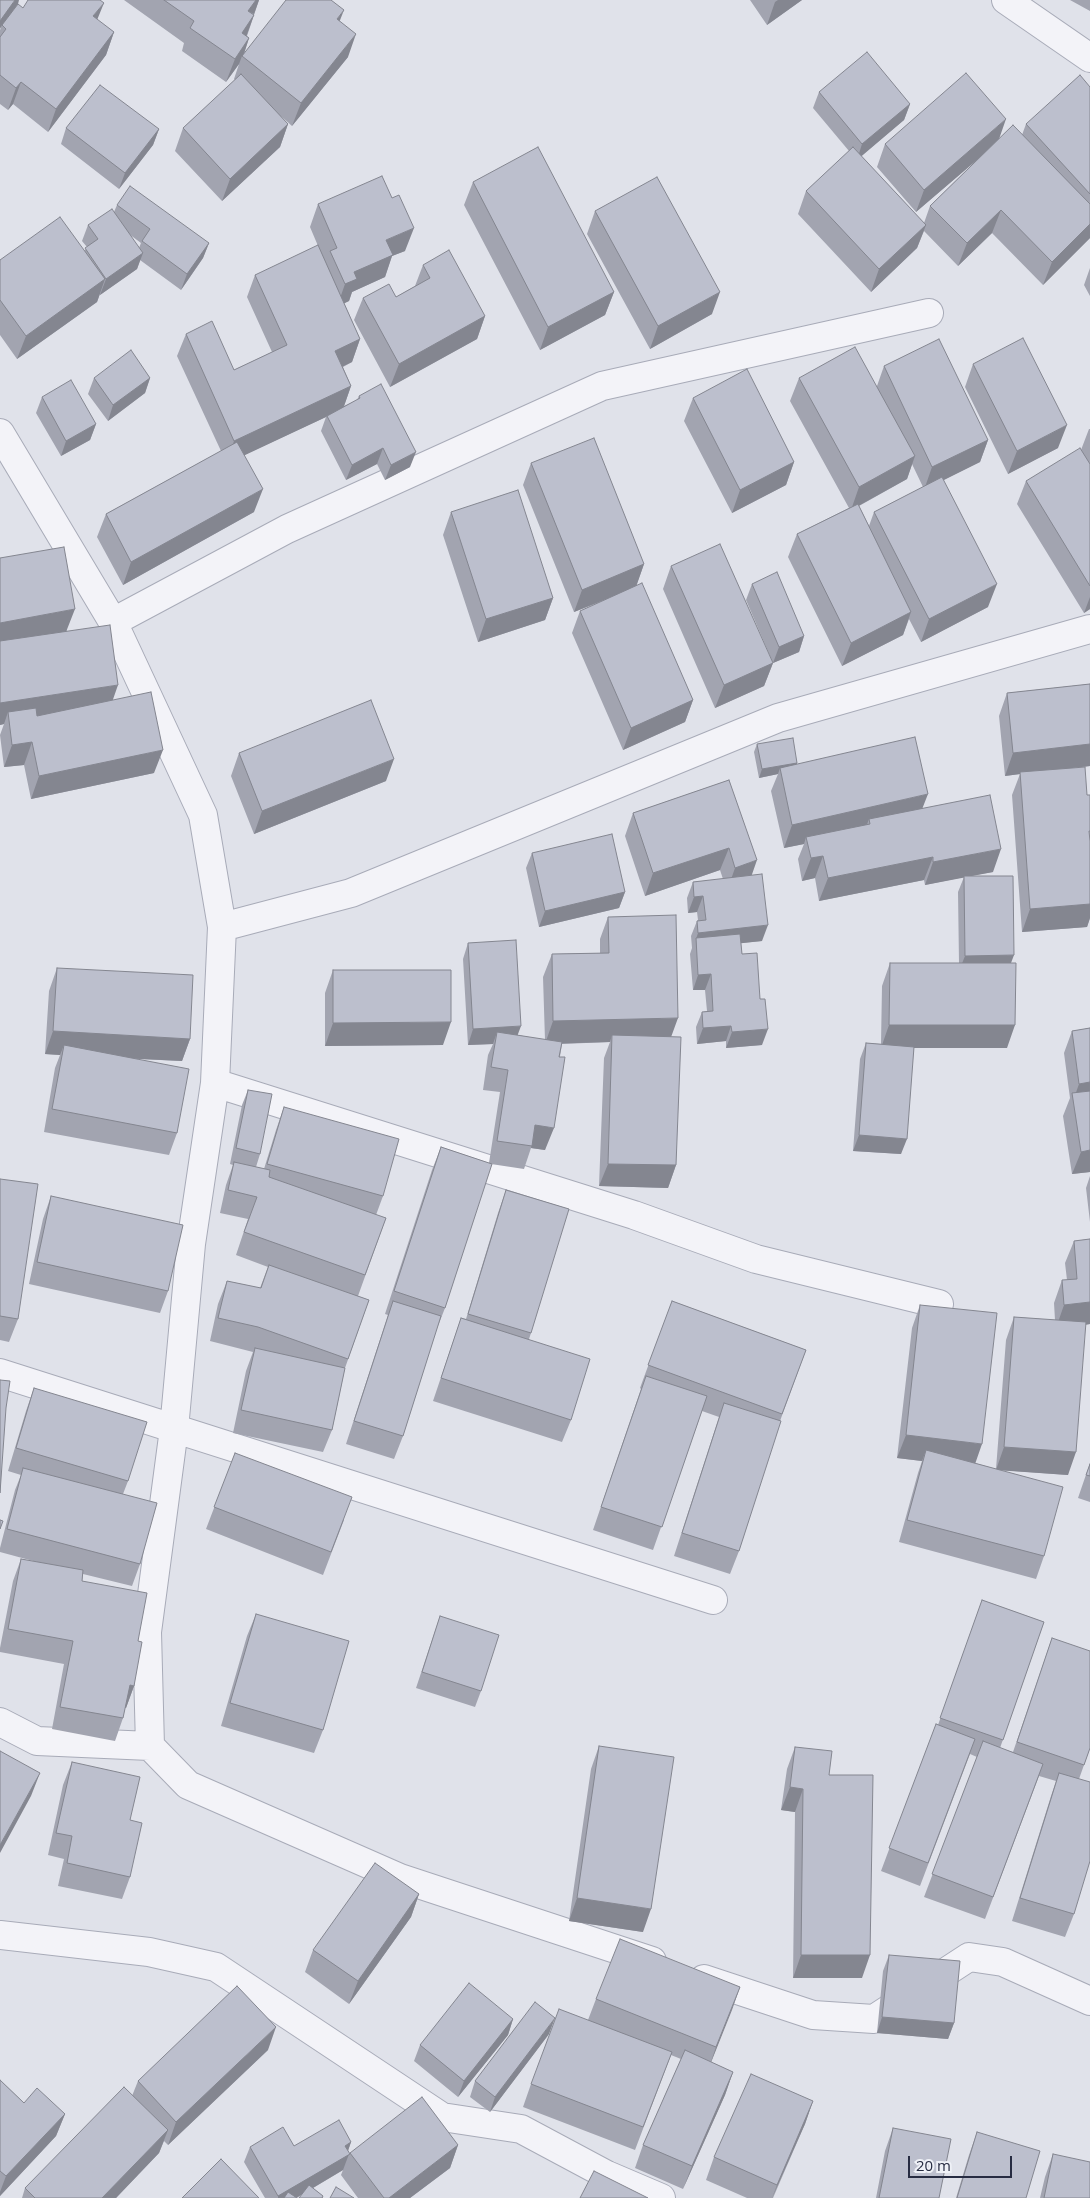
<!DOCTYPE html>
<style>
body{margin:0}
#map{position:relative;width:1090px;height:2198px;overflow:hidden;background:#e0e2ea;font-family:"Open Sans",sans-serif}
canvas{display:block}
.scale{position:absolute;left:908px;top:2156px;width:104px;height:22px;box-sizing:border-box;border:2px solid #272c42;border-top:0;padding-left:6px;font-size:15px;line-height:18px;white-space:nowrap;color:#272c42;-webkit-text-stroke:4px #eff1f7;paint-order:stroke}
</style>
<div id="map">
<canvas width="1090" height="2198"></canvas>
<div class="scale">20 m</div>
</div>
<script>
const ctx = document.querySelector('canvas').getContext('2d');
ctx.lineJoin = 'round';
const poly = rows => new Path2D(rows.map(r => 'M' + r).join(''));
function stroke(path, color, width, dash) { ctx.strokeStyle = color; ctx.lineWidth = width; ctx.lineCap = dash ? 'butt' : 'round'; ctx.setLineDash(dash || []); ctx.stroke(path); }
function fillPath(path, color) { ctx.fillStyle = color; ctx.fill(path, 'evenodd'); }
const minor = poly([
 [1006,0,1090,58],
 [0,433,113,622,203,815,222,927,215,1083,191,1244,174,1429,147,1632,150,1746,188,1785,400,1878,652,1961],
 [113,622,287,529,602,386,929,313],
 [222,927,351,893,778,718,1090,629],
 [215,1083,634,1215,756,1259,939,1304],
 [0,1373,713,1600],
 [0,1722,37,1741,150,1746],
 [0,1935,149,1952,216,1967,442,2117,521,2129,607,2175,661,2198],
 [704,1979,813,2015,874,2019,969,1957,1003,1962,1090,2001]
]);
const wall = poly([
 [0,0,18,4,12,12,23,8,97,20,114,32,106,55,48,132,13,104,8,110,0,104,0,30,1,28],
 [124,0,259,0,247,36,249,38,244,53,340,21,348,57,292,126,281,116,288,124,280,147,222,201,175,151,183,128,235,80,234,79,239,64,226,82,182,51,184,43],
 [750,0,802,0,767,25],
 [1070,0,1090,0,1090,11],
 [1090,87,1090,238,1043,285,992,233,958,266,924,231,917,248,871,292,798,214,806,191,849,151,813,108,819,92,910,104,904,120,861,156,924,223,930,206,980,157,916,212,877,167,885,144,999,138,1022,135,1026,124],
 [66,128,159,129,153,145,119,189,61,144],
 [473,182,614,292,605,315,540,350,464,205],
 [318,204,405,251,392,256,385,277,352,292,349,301,344,303,360,339,352,362,343,367,351,386,344,406,357,400,359,396,410,467,385,480,377,464,346,480,321,431,326,417,244,455,254,512,123,585,97,537,106,514,221,451,177,356,186,334,234,370,272,352,247,297,255,275,321,253,310,227],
 [117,205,209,243,203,258,181,290,140,260,137,269,100,295,100,294,97,302,17,359,0,335,0,260,85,250,87,247,82,241,88,225,114,212],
 [129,234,141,243,139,248],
 [595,211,712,314,650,349,587,234],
 [423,265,485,316,477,339,390,387,354,320,363,298,396,297,415,286],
 [1090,268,1090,296,1084,285],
 [973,364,1058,448,1008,474,965,387],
 [884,366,988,440,980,462,943,480,988,607,921,642,909,619,903,635,842,666,788,557,797,534,849,508,790,401,799,378,877,386],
 [912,464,923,487,874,512,869,526,859,506,907,479],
 [94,378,150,378,145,393,108,421,88,394],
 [42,397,96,424,90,440,61,456,36,413],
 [693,398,794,462,786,485,732,513,684,421],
 [1089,429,1090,429,1090,609,1084,613,1017,504,1026,481,1081,450],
 [531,463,644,564,636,586,693,700,685,722,623,750,572,633,580,611,603,601,574,612,523,485],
 [451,512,553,598,545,620,478,642,443,535],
 [0,558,67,631,113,700,154,773,31,799,24,765,4,767,0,735,4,724,0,725],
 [671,566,773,663,764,686,715,708,663,589],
 [752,584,804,636,799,652,773,663,746,600],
 [1090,684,1090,766,1074,768,1087,795,1090,795,1090,918,1087,927,1022,932,1012,795,1020,774,1005,776,999,716,1007,693],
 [757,744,797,763,797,764,923,808,993,872,969,876,1011,963,1007,1048,914,1048,901,1154,853,1151,860,1059,866,1043,881,1044,882,986,890,963,959,963,958,892,964,877,925,885,924,880,819,901,815,878,802,881,798,859,804,844,784,848,771,791,778,774,759,778,754,752],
 [239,753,386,781,254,834,231,776],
 [729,780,751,876,762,941,741,943,742,954,762,1045,726,1048,726,1041,697,1044,696,1027,702,1012,707,1011,705,990,693,990,690,954,692,948,691,936,697,921,698,920,697,912,688,913,687,898,693,882,723,879,720,870,645,896,625,836,633,813],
 [532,853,625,892,619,908,539,927,526,868],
 [608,917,671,1037,676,1165,668,1188,599,1186,604,1058,610,1042,562,1044,545,1150,531,1148,524,1169,491,1164,445,1308,436,1331,403,1436,394,1459,346,1444,388,1315,385,1314,432,1170,441,1147,489,1163,500,1092,483,1090,488,1055,493,1044,468,1045,463,959,468,943,518,1035,545,1040,543,977,552,954,600,953,600,939],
 [57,968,190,1039,182,1061,138,1059,177,1133,169,1155,44,1132,55,1068,60,1055,45,1054,49,991],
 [333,970,443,1045,325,1046,325,993],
 [1090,1028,1090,1172,1072,1174,1063,1116,1070,1098,1064,1053,1072,1031],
 [248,1090,260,1154,256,1167,264,1169,276,1130,284,1107,383,1196,376,1215,386,1218,358,1296,369,1300,345,1368,332,1430,323,1452,233,1433,246,1371,253,1352,210,1341,218,1304,227,1281,260,1288,268,1267,236,1255,248,1219,220,1213,226,1185,233,1165,230,1164,242,1105],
 [1090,1176,1090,1222,1086,1188],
 [0,1179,18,1319,9,1342,0,1340],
 [506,1190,531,1333,529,1339,571,1420,562,1442,433,1401,461,1318,466,1319,498,1213],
 [51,1196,168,1291,160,1313,29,1284,43,1219],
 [1090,1239,1090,1324,1085,1325,1068,1475,1000,1470,1044,1556,1036,1579,899,1542,918,1473,922,1461,897,1458,912,1328,920,1305,975,1463,996,1469,1006,1340,1014,1317,1055,1320,1054,1303,1062,1280,1067,1280,1065,1263,1074,1241],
 [672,1301,806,1350,780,1421,739,1551,730,1574,674,1556,719,1417,702,1411,653,1550,593,1530,641,1389,640,1388],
 [34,1388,128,1481,123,1494,140,1564,132,1586,83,1574,82,1581,138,1641,134,1686,126,1708,125,1708,123,1718,115,1741,52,1729,64,1664,0,1652,0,1648,13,1581,21,1559,37,1562,0,1552,0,1548,15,1490,21,1475,8,1471,26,1411],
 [235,1453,344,1520,323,1575,206,1529],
 [1090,1463,1090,1502,1078,1498],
 [982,1600,1044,1622,1000,1748,1013,1752,1052,1638,1090,1748,1079,1779,1074,1914,1065,1937,1012,1921,1051,1796,1056,1781,1039,1776,985,1919,924,1897,977,1757,970,1754,920,1886,881,1871,936,1724,938,1725],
 [256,1614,323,1730,314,1753,221,1726,247,1636],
 [440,1616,481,1691,475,1707,416,1688],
 [599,1746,643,1932,569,1921,591,1769],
 [795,1747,862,1978,793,1978,795,1812,781,1810,787,1769],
 [72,1762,130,1820,130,1877,122,1899,58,1886,64,1859,48,1855,63,1785],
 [419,1894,411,1917,349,2004,305,1972,313,1950],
 [889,1955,954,2023,948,2039,877,2033,883,1971],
 [740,1987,711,2062,733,2072,725,2095,683,2189,635,2168,643,2145,681,2059,671,2055,635,2150,523,2107,531,2084,588,2020,596,1999],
 [513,2019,508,2035,458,2097,414,2061,420,2045],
 [549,2034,490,2112,470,2097,475,2081],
 [268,2050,168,2145,164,2141,159,2153,116,2198,22,2198,25,2188,132,2096,138,2081],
 [0,2080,24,2103,65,2114,56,2136,0,2196],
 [813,2101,805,2124,773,2198,747,2198,706,2180,714,2157],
 [893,2128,939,2198,876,2198,885,2151],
 [977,2132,1026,2198,956,2198,969,2155],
 [351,2142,348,2151,349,2153,458,2145,450,2168,410,2198,358,2198,341,2175,343,2170,313,2188,323,2196,323,2198,299,2198,302,2194,297,2198,265,2198,244,2162,250,2147,294,2146],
 [1053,2154,1090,2198,1040,2198,1045,2177]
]);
const shadedWall = poly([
 [15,0,19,0,18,4,2,26,2,25,0,29,0,21],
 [256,0,259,0,254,14,248,11],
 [778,0,802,0,767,25,775,2],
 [104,3,95,25,93,16],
 [344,10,335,33,337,19],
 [254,15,246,37,242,33],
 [114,32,106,55,48,132,56,109],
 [356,34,348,57,292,126,301,103],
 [249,38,243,57,242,56,239,64,226,82,235,59],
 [21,82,13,104,8,110,16,88],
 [910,104,904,120,857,160,862,144],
 [1006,119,998,142,916,212,924,190],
 [288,124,280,147,222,201,230,179],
 [159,129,153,145,119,189,125,173],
 [1001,210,992,233,958,266,967,243],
 [1090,224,1090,238,1043,285,1052,262],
 [926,225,917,248,871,292,879,269],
 [414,228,405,251,392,256,385,277,352,292,349,301,337,307,345,284,354,272,386,240],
 [209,243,203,258,181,290,187,274],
 [143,253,137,269,100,295,106,279],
 [105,279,97,302,17,359,26,336],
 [614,292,605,315,540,350,548,327],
 [720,292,712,314,650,349,658,326],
 [485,316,477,339,390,387,399,364],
 [360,339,352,362,327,374,335,351],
 [150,378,145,393,108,421,113,405],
 [351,386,343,409,327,416,326,417,226,464,234,441],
 [96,424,90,440,61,456,66,441],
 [1067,425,1058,448,1008,474,1017,451],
 [988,440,980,462,924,490,932,467],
 [383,448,377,464,346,480,352,465],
 [416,452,410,467,385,480,391,465],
 [915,456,907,479,851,510,859,487],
 [794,462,786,485,732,513,740,490],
 [263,489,254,512,123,585,131,562],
 [644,564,636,587,574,612,582,590],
 [997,584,988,607,921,642,929,619],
 [1090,597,1090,609,1084,613],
 [553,598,545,620,478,642,486,619],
 [75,609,66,632,0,644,0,623],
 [911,612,903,635,842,666,851,643],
 [804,636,799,652,773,663,779,647],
 [773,663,764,686,715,708,724,685],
 [118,685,110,708,10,723,8,712,4,724,0,725,0,703],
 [693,700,685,722,623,750,631,728],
 [32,742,24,765,4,767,12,745],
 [1090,744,1090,766,1021,774,1020,772,1020,774,1005,776,1013,753],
 [163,750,154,773,31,799,39,776],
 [394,759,386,781,254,834,262,811],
 [797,763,794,771,780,768,778,774,759,778,762,769],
 [928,794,919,817,870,824,869,819,865,830,806,837,804,844,784,848,792,825],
 [729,848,720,870,645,896,653,873],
 [1001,849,993,872,925,885,933,862],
 [823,856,815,878,802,881,811,858],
 [933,857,924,880,819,901,828,878],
 [757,860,749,883,727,891,735,868],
 [625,892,619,908,539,927,545,911],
 [703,896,697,912,688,913,694,897],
 [1090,904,1090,918,1087,927,1022,932,1030,909],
 [768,925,762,941,697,948,696,939,698,933],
 [1014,955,1008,971,959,971,965,956],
 [711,974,705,990,693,990,698,975],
 [678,1018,670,1040,612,1035,610,1042,545,1044,553,1021],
 [451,1022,443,1045,325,1046,333,1023],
 [889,1025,1015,1025,1007,1048,881,1048],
 [521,1026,515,1042,497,1032,493,1044,468,1045,473,1029],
 [731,1026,726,1041,697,1044,703,1028],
 [768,1029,762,1045,726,1048,732,1032],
 [53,1031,190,1039,182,1061,62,1055,64,1045,60,1055,45,1054],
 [1090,1082,1090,1104,1073,1101,1079,1084],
 [535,1125,554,1128,545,1150,531,1148],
 [859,1135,907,1139,901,1154,853,1151],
 [1090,1150,1090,1172,1072,1174,1081,1152],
 [608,1164,676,1165,668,1188,599,1186],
 [1090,1302,1090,1324,1056,1328,1064,1305],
 [906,1435,982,1444,974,1467,926,1450,922,1461,897,1458],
 [1004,1447,1076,1452,1068,1475,996,1470],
 [130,1685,134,1686,126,1708,121,1708],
 [40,1773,31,1796,0,1853,0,1845],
 [790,1787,803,1789,795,1812,781,1810],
 [419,1894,411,1917,349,2004,358,1981],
 [577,1898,651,1909,643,1932,569,1921],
 [801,1955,870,1955,862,1978,793,1978],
 [740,1987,732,2010,708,2070,716,2047],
 [882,2017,954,2023,948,2039,877,2033],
 [555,2018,549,2034,490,2112,495,2097],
 [513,2019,508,2035,458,2097,464,2081],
 [276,2027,268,2050,168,2145,176,2122],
 [733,2072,725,2095,683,2189,692,2166],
 [813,2101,805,2124,772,2198,777,2185],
 [65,2114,56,2136,0,2196,0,2192,6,2176],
 [168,2130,159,2153,116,2198,102,2198],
 [351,2142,346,2156,349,2154,343,2170,296,2198,278,2198,278,2196,345,2146],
 [458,2145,450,2168,410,2198,389,2198]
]);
const building = poly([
 [0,0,15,0,0,21,0,0],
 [28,0,100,0,104,3,93,16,114,32,56,109,21,82,16,88,0,75,0,37,6,29,2,25,18,4,23,8,28,0],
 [164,0,256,0,248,11,254,15,242,33,249,38,235,59,190,28,194,21,164,0],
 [286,0,331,0,344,10,337,19,356,34,301,103,242,56,286,0],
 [867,52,910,104,862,144,819,92,867,52],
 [966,73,1006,119,924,190,885,144,966,73],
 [241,74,288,124,230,179,183,128,241,74],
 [1080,75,1090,87,1090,194,1026,124,1080,75],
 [100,85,159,129,125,173,66,128,100,85],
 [1013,125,1090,204,1090,224,1052,262,1001,210,967,243,930,206,1013,125],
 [538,147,614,292,548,327,473,182,538,147],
 [853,147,926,225,879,269,806,191,853,147],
 [382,176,392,198,399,195,414,228,386,240,393,255,354,272,357,279,345,284,330,251,337,248,318,204,382,176],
 [657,177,720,292,658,326,595,211,657,177],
 [130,186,209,243,187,274,142,241,150,229,117,205,130,186],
 [112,209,143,253,106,279,85,248,98,239,88,225,112,209],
 [60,217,105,279,26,336,0,300,0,260,60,217],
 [318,245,360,339,335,351,351,386,234,441,186,334,212,321,234,370,287,345,255,275,318,245],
 [449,250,485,316,399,364,363,298,389,284,396,297,430,278,423,265,449,250],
 [1023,338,1067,425,1017,451,973,364,1023,338],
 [939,339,988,440,932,467,884,366,939,339],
 [855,347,915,456,859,487,799,378,855,347],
 [131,350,150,378,113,405,94,378,131,350],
 [747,369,794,462,740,490,693,398,747,369],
 [71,380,96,424,66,441,42,397,71,380],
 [381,384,416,452,391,465,383,448,352,465,327,416,360,398,359,396,381,384],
 [594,438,644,564,582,590,531,463,594,438],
 [237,442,263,489,131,562,106,514,237,442],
 [1080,448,1090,464,1090,586,1026,481,1080,448],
 [942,477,997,584,929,619,874,512,942,477],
 [518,490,553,598,486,619,451,512,518,490],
 [858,504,911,612,851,643,797,534,858,504],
 [720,544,773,663,724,685,671,566,720,544],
 [64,547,75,609,0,623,0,558,64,547],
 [777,572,804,636,779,647,752,584,777,572],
 [642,583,693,700,631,728,580,611,642,583],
 [110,625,118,685,0,703,0,641,110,625],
 [1090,684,1090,744,1013,753,1007,693,1090,684],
 [151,692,163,750,39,776,32,742,12,745,8,712,36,708,37,716,151,692],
 [371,700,394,759,262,811,239,753,371,700],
 [915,737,928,794,792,825,780,768,915,737],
 [793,738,797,763,762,769,757,744,793,738],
 [1085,767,1087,795,1090,795,1090,831,1089,831,1090,841,1090,904,1030,909,1020,772,1085,767],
 [729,780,757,860,735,868,729,848,653,873,633,813,729,780],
 [990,795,1001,849,933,862,933,857,828,878,823,856,811,858,806,837,870,824,869,819,990,795],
 [612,834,625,892,545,911,532,853,612,834],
 [762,874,768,925,698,933,697,921,706,920,703,896,694,897,693,882,762,874],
 [964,876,1013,876,1014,955,965,956,964,876],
 [676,915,678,1018,553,1021,552,954,609,953,608,917,676,915],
 [740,934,742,954,757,953,760,999,765,999,768,1029,732,1032,731,1026,703,1028,702,1012,713,1011,711,974,698,975,696,938,740,934],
 [516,940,521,1026,473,1029,468,943,516,940],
 [890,963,1016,963,1015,1025,889,1025,890,963],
 [57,968,193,975,190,1039,53,1031,57,968],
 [333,970,451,970,451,1022,333,1023,333,970],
 [1090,1028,1090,1082,1079,1084,1072,1031,1090,1028],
 [497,1032,562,1042,559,1057,565,1057,554,1128,535,1125,532,1146,497,1141,508,1070,491,1067,497,1032],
 [612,1035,681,1037,676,1165,608,1164,612,1035],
 [866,1043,914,1047,907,1139,859,1135,866,1043],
 [64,1045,189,1069,177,1133,52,1109,64,1045],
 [248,1090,272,1094,260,1154,236,1148,248,1090],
 [1090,1091,1090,1150,1081,1152,1072,1093,1090,1091],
 [284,1107,399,1139,383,1196,267,1164,284,1107],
 [441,1147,492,1164,445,1308,394,1291,441,1147],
 [234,1162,270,1170,269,1177,386,1218,365,1275,244,1232,257,1197,228,1190,234,1162],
 [0,1179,38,1184,18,1319,0,1316,0,1179],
 [506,1190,569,1209,531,1333,468,1314,506,1190],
 [51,1196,183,1225,168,1291,37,1262,51,1196],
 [1090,1239,1090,1302,1064,1305,1062,1280,1077,1279,1074,1241,1090,1239],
 [269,1265,369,1300,348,1359,258,1327,218,1318,227,1281,261,1288,269,1265],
 [393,1301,441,1316,403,1436,354,1421,393,1301],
 [672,1301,806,1350,782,1414,648,1365,672,1301],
 [920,1305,997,1313,982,1444,906,1435,920,1305],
 [1014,1317,1086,1322,1076,1452,1004,1447,1014,1317],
 [461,1318,590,1359,571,1420,441,1378,461,1318],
 [255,1348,345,1368,332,1430,241,1410,255,1348],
 [646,1376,707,1396,662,1527,601,1507,646,1376],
 [0,1380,10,1381,6,1408,0,1493,0,1380],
 [34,1388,147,1422,128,1481,16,1448,34,1388],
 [724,1403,781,1421,739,1551,682,1533,724,1403],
 [926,1450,1063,1487,1044,1556,907,1520,926,1450],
 [235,1453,352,1497,331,1552,214,1507,235,1453],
 [1090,1464,1090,1476,1086,1475,1090,1464],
 [23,1468,157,1503,140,1564,7,1529,23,1468],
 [0,1520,3,1521,0,1529,0,1520],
 [21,1559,83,1570,82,1581,147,1593,138,1641,142,1642,134,1686,130,1685,123,1718,60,1707,73,1641,8,1629,21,1559],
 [982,1600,1044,1622,1003,1740,940,1718,982,1600],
 [256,1614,349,1641,323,1730,230,1703,256,1614],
 [440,1616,499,1635,481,1691,422,1672,440,1616],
 [1052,1638,1090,1651,1090,1748,1084,1765,1017,1742,1052,1638],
 [936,1724,975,1739,928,1863,889,1848,936,1724],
 [983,1741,1043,1764,993,1897,932,1874,983,1741],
 [599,1746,674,1757,651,1909,577,1898,599,1746],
 [795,1747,832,1751,829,1775,873,1775,870,1955,801,1955,803,1789,790,1787,795,1747],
 [0,1751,40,1773,0,1845,0,1751],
 [72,1762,140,1777,130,1820,142,1823,130,1877,67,1863,72,1836,56,1833,72,1762],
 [1059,1773,1090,1782,1090,1861,1074,1914,1020,1898,1059,1773],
 [375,1863,419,1894,358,1981,313,1950,375,1863],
 [620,1939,740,1987,716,2047,596,1999,620,1939],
 [889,1955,960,1961,954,2023,882,2017,889,1955],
 [469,1983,513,2019,464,2081,420,2045,469,1983],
 [237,1986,276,2027,176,2122,138,2081,237,1986],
 [535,2002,555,2018,495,2097,475,2081,535,2002],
 [559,2009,672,2052,643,2127,531,2084,559,2009],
 [685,2050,733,2072,692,2166,643,2145,685,2050],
 [751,2074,813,2101,777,2185,714,2157,751,2074],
 [0,2080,24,2103,37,2088,65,2114,6,2176,0,2171,0,2080],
 [124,2087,168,2130,102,2198,35,2198,25,2188,124,2087],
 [422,2097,458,2145,389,2198,384,2198,350,2153,422,2097],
 [339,2120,351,2142,345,2146,350,2154,278,2196,250,2147,283,2127,294,2146,339,2120],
 [893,2128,951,2139,939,2198,879,2198,893,2128],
 [977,2132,1040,2151,1026,2198,957,2198,977,2132],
 [1053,2154,1090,2162,1090,2198,1044,2198,1053,2154],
 [221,2159,259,2198,182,2198,221,2159],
 [594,2171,648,2198,580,2198,594,2171],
 [309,2185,323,2196,322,2198,299,2198,309,2185],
 [336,2187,354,2198,330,2198,336,2187],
 [288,2192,297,2198,284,2198,288,2192]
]);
stroke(minor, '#a8abb8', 30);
stroke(minor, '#f3f3f8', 28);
fillPath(wall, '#a2a4b0');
fillPath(shadedWall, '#848690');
fillPath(building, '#bcbfcd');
stroke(building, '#848690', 1);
</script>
